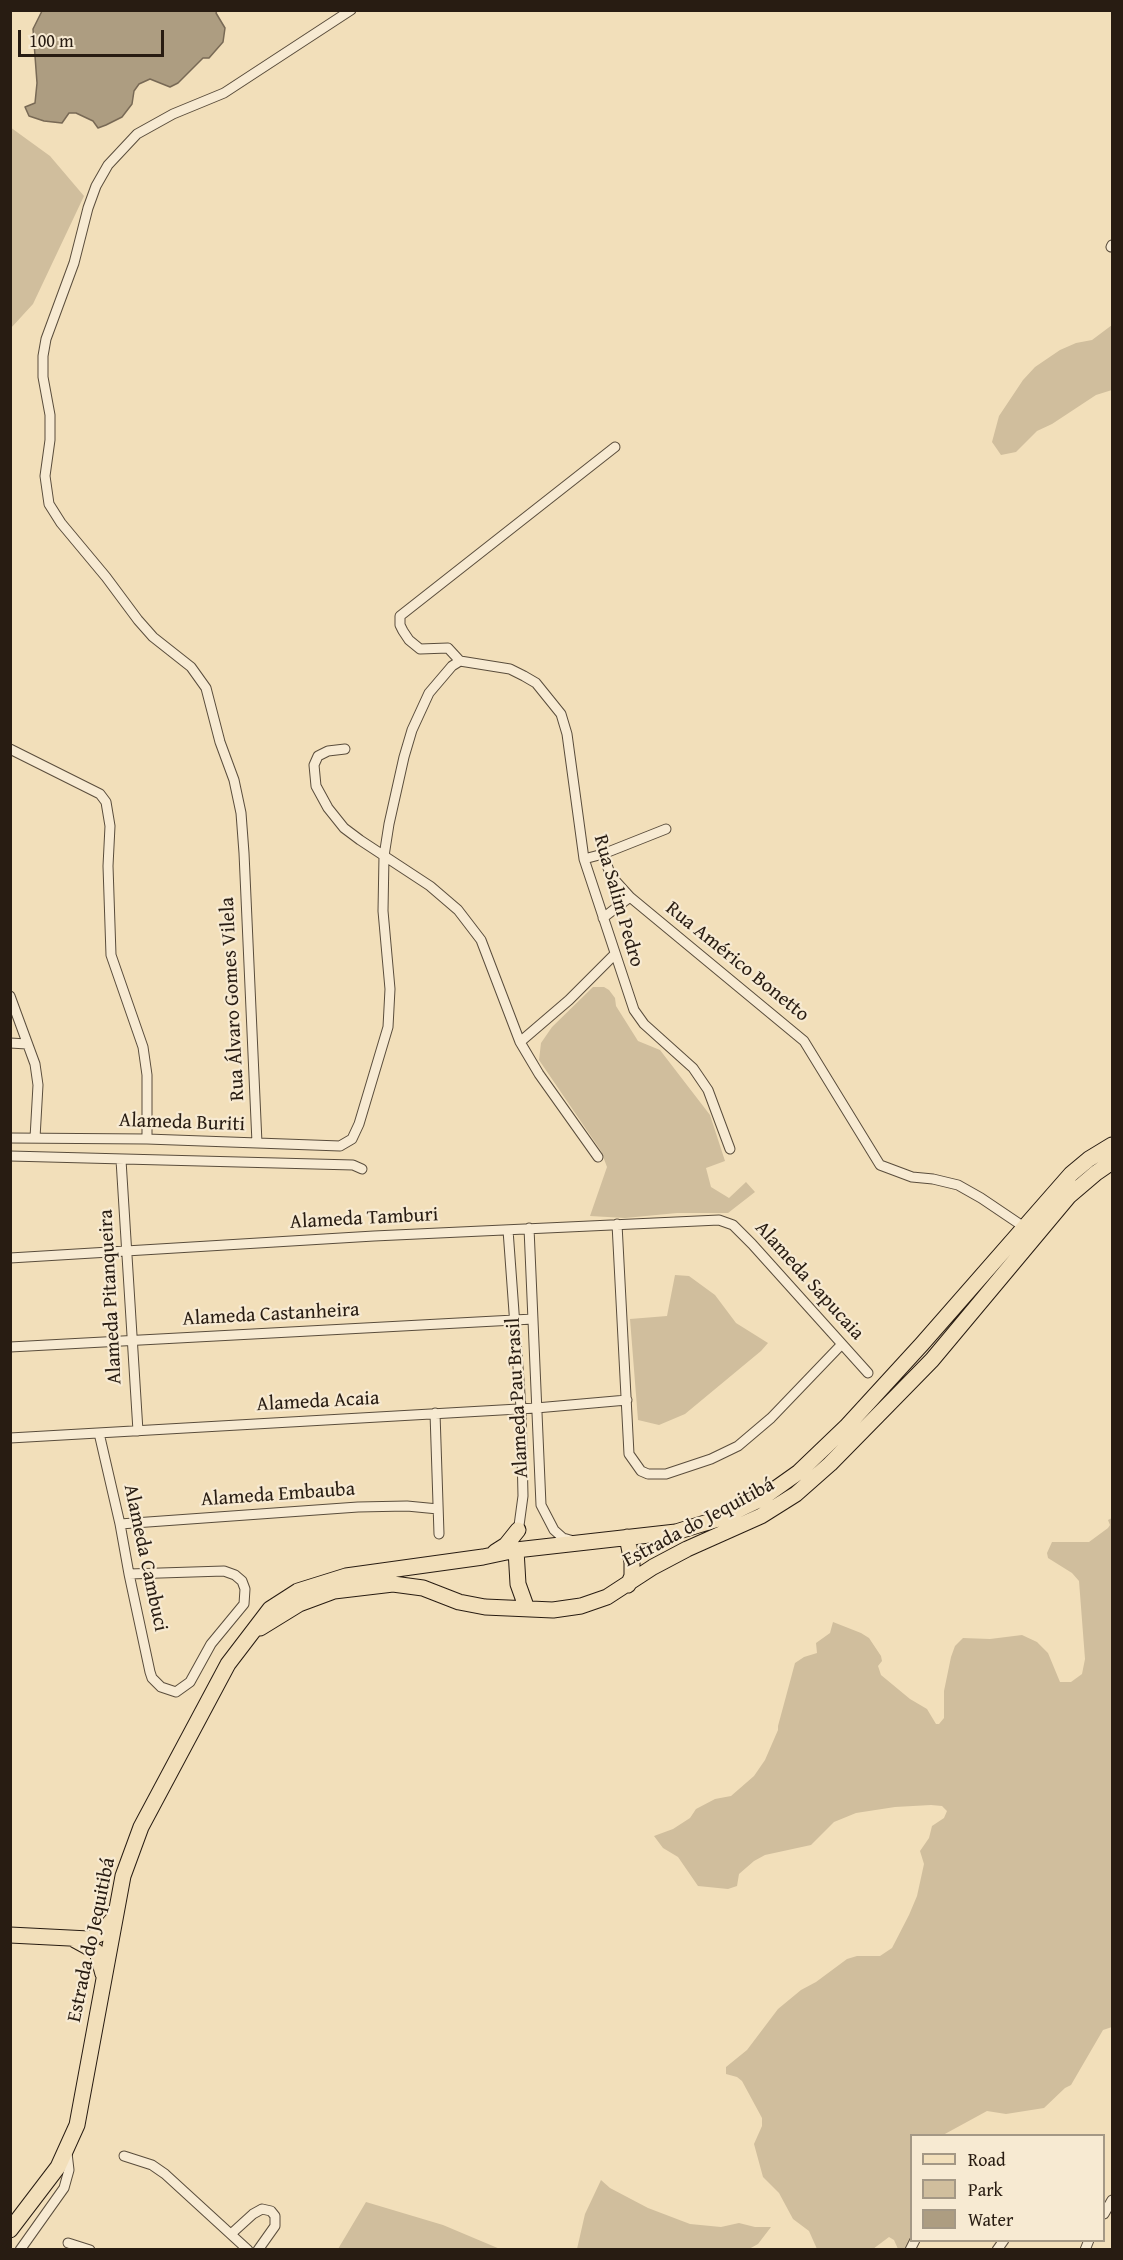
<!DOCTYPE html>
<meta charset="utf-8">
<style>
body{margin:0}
#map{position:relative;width:1123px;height:2260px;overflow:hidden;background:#f2dfba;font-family:"Gentium Book Plus",serif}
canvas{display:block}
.frame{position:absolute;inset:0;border:12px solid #281c12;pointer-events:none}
.legend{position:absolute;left:910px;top:2134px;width:195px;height:108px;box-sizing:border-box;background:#f7ead2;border:2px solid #a49885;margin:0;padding:8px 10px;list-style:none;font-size:18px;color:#281c12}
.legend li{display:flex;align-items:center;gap:12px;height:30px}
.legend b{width:30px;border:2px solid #a49885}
.scale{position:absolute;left:18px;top:30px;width:146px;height:27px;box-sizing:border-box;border:3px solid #281c12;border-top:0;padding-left:8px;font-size:18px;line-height:21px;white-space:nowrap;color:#281c12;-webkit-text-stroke:4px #f7ead2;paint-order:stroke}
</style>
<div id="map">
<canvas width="1123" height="2260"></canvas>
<div class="frame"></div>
<ul class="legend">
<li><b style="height:8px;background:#f2dfba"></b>Road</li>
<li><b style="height:16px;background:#d0be9d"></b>Park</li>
<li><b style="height:16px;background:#ad9d81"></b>Water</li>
</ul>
<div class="scale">100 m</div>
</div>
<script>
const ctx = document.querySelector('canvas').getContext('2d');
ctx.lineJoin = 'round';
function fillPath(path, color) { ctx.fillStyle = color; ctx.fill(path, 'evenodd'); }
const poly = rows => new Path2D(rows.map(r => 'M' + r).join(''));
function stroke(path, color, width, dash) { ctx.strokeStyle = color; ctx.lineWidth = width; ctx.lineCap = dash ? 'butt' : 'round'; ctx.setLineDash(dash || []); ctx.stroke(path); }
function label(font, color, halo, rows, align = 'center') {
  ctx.font = font + ' "Gentium Book Plus",serif'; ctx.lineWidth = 4.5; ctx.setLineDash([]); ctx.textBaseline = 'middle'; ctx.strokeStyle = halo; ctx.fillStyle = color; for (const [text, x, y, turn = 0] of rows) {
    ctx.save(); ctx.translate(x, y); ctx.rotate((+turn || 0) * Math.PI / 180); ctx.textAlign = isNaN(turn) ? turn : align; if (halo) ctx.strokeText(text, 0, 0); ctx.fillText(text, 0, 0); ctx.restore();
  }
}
const green = poly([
 [10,127,50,156,84,196,33,304,11,328],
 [1112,325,1112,390,1096,395,1052,424,1037,431,1016,452,1001,455,992,442,999,416,1023,380,1035,367,1060,350,1076,343,1092,340],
 [593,987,604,987,609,990,615,998,616,1006,638,1041,660,1050,710,1115,725,1161,706,1168,711,1187,729,1198,746,1182,755,1192,728,1213,677,1213,625,1218,590,1216,607,1167,601,1151,539,1060,541,1043,552,1027],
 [675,1275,689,1276,715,1295,736,1323,768,1343,761,1351,685,1414,659,1425,638,1420,630,1319,667,1316],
 [1112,1518,1112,2027,1103,2030,1071,2085,1065,2088,1044,2108,1006,2114,987,2111,943,2135,912,2136,913,2249,898,2249,894,2240,889,2237,873,2249,817,2249,809,2231,793,2219,779,2193,763,2177,754,2144,762,2126,762,2118,742,2081,737,2077,726,2074,726,2067,747,2050,778,2009,801,1990,816,1982,847,1959,857,1956,880,1956,892,1948,909,1915,917,1896,924,1864,920,1851,929,1838,932,1826,944,1818,947,1811,942,1806,931,1805,895,1807,856,1813,834,1822,811,1845,765,1855,754,1861,739,1874,737,1886,728,1889,698,1886,678,1857,663,1848,654,1836,673,1829,690,1818,696,1809,715,1799,731,1796,754,1776,765,1760,778,1730,778,1726,795,1663,804,1657,817,1653,816,1643,830,1633,833,1622,861,1633,869,1638,881,1656,882,1661,878,1666,881,1675,910,1699,927,1709,936,1724,939,1724,944,1718,944,1691,951,1657,955,1646,963,1638,990,1639,1022,1635,1037,1642,1048,1653,1060,1682,1071,1682,1082,1674,1085,1659,1079,1581,1072,1573,1048,1558,1047,1553,1052,1542,1089,1542,1108,1528,1110,1525,1108,1520],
 [601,2180,610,2188,648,2208,690,2224,721,2227,739,2223,755,2227,771,2227,758,2244,749,2249,577,2249,585,2214],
 [366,2202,443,2225,500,2249,338,2249]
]);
const water = poly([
 [42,11,217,11,216,13,225,28,223,42,209,58,203,58,178,83,170,87,150,79,139,84,134,91,132,104,122,117,106,125,98,128,93,121,76,113,69,113,62,123,44,121,29,116,25,107,35,103,37,83,33,29,42,11]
]);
const street = poly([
 [1111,247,1112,245],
 [460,661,510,669,524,676,536,683,561,714,567,734,584,859,634,1010,644,1024,693,1068,708,1090,730,1149],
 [460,661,448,648,420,649,409,640,403,631,400,625,400,616,615,447],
 [10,749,100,794,106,802,110,826,108,866,111,955,143,1047,147,1075,147,1139],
 [345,749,328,751,318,756,314,765,316,786,328,808,344,828,360,840,430,886,458,910,481,940,520,1042,539,1074,598,1157],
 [603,854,611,876,630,897,804,1041,880,1165,912,1177,933,1179,958,1185,981,1198,1024,1227],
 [584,859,603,854,666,829],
 [603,918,630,897],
 [10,996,35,1064,38,1085,35,1138],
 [520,1042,569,1000,615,954],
 [10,1043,27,1044],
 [10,1138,147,1139,340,1146,352,1139,359,1124,388,1027,390,989,383,911,384,856,389,824,404,757,412,730,429,693,452,666,460,661],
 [257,1143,244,853,241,813,234,780,220,742,206,688,191,667,153,637,138,620,106,577,61,523,49,504,45,476,50,440,50,415,43,377,43,356,46,339,74,263,88,208,96,186,108,165,137,134,173,114,224,93,351,10],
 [10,1156,353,1165,362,1169],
 [121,1160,138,1431],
 [617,1224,629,1454,641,1471,648,1474,666,1474,711,1459,738,1446,771,1418,842,1344],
 [529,1228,541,1505,554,1530,563,1538,574,1541],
 [508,1230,521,1408,523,1496,518,1533],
 [10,1258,374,1236,719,1220,733,1225,752,1244,868,1373],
 [10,1347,533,1319],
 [435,1413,439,1534],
 [99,1433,120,1524,129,1574,150,1672,152,1678,161,1687,176,1692,190,1682,211,1644,244,1604,245,1589,242,1581,235,1575,224,1571,129,1574],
 [10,1438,536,1408,627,1400],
 [120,1524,358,1507,407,1506,438,1509],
 [124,2156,152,2165,165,2174,248,2250],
 [1104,2214,1112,2200],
 [231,2234,253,2214,262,2209,271,2211,275,2216,275,2226,258,2250],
 [68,2243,90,2250],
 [20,2250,64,2188,69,2170,67,2153],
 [910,2250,915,2240],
 [997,2250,1004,2240],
 [1085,2250,1089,2240]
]);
const primary = poly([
 [627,1537,632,1562,632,1576,628,1585],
 [516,1550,518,1584,527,1609],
 [495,1552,506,1545,518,1530],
 [260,1628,299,1604,334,1591,393,1584,423,1588,459,1602,485,1607,553,1610,581,1606,607,1597,653,1567,687,1549,761,1516,796,1494,830,1464,886,1407,932,1360,1069,1196,1096,1173,1112,1162],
 [10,1935,89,1939,100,1934,114,1918],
 [75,1940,97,1952,103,1974],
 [10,2230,58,2167,77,2125,123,1876,141,1827,228,1664,270,1609,298,1591,346,1576,483,1557,516,1550,676,1532,721,1518,761,1499,799,1472,846,1427,922,1344,1071,1174,1089,1159,1112,1145]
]);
const streetNames = [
 ["Rua Salim Pedro",618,901,74],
 ["Rua Américo Bonetto",737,962,39],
 ["Rua Álvaro Gomes Vilela",233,999,-93],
 ["Alameda Buriti",182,1123,2],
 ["Alameda Tamburi",364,1219,-3],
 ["Alameda Sapucaia",809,1281,48],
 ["Alameda Pitanqueira",111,1297,-93],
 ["Alameda Castanheira",271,1315,-3],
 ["Alameda Pau Brasil",518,1398,-93],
 ["Alameda Acaia",318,1402,-3],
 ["Alameda Embauba",278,1495,-4],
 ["Estrada do Jequitibá",699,1523,-28],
 ["Alameda Cambuci",145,1558,78],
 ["Estrada do Jequitibá",92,1940,-78]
];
fillPath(green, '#d0be9d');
fillPath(water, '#ad9d81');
stroke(water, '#786955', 1.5);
stroke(street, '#5a4d3c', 11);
stroke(primary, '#281c12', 17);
stroke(street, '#f7ead2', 9);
stroke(primary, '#f2dfba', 15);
label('20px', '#281c12', '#f7ead2', streetNames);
</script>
